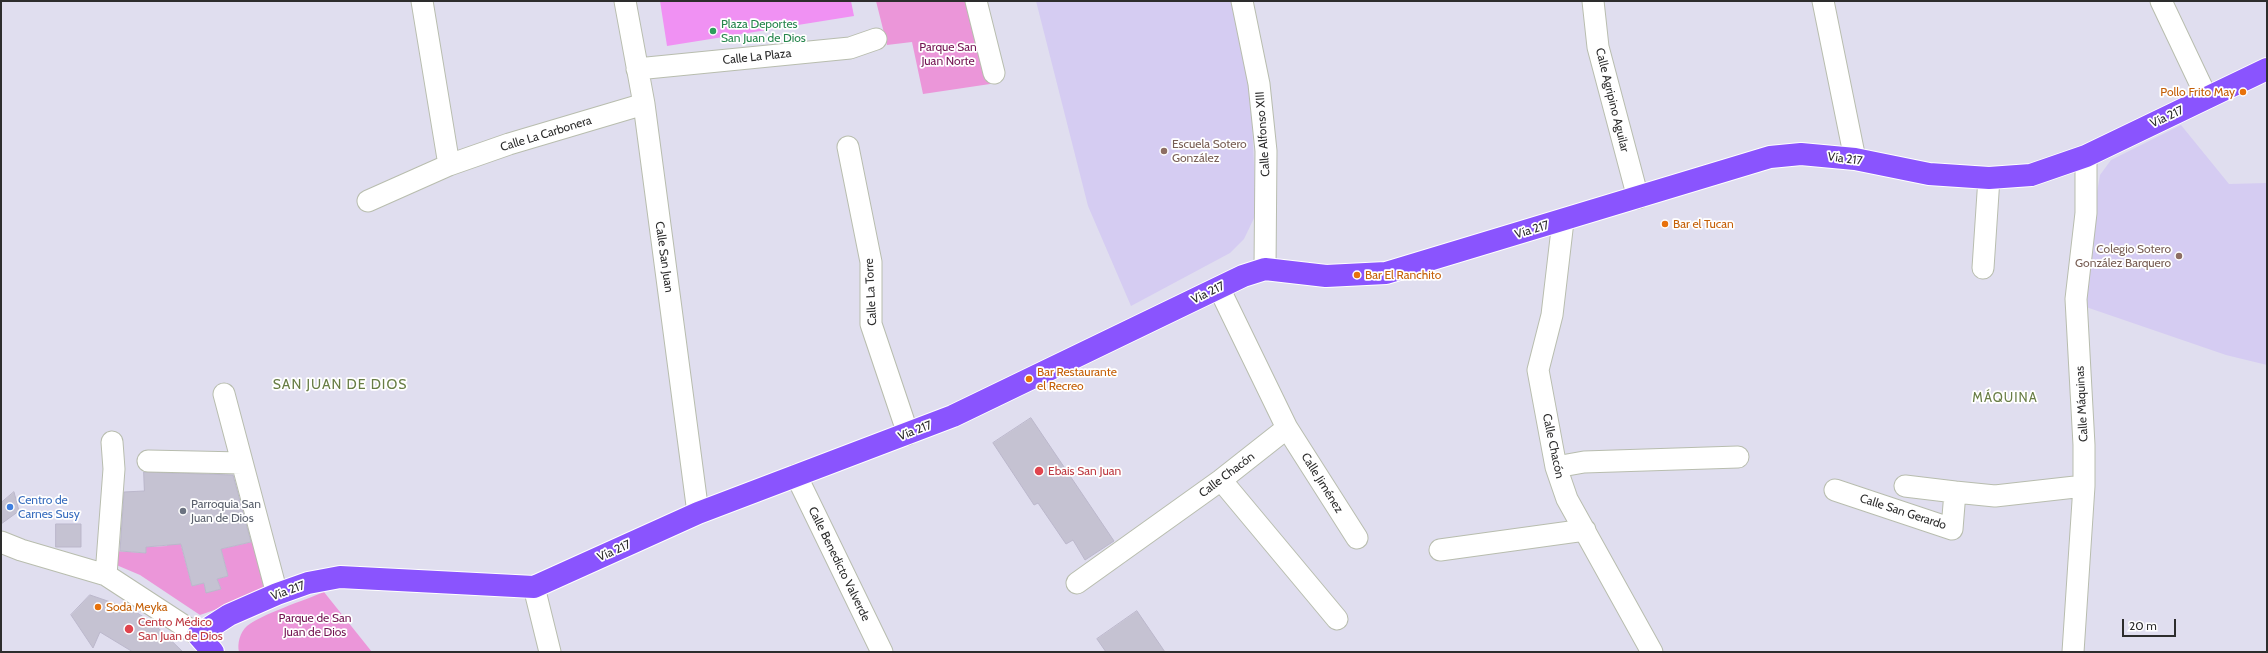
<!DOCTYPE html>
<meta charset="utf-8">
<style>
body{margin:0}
#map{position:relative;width:2268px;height:653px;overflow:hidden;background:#e0deef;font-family:Cabin,sans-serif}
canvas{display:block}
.frame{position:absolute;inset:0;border:2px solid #2d2d2d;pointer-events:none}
.scale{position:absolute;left:2122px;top:619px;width:54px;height:18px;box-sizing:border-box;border:2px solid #2d2d2d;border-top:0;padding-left:5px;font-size:12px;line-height:14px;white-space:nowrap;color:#2d2d2d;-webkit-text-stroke:3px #fff;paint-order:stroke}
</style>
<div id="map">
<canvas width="2268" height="653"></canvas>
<div class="frame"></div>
<div class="scale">20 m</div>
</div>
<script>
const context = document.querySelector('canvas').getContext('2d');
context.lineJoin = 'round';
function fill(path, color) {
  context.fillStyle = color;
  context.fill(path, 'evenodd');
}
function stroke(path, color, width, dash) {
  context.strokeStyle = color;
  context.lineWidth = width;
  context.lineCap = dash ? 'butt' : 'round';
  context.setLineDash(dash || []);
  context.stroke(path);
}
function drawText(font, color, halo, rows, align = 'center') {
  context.font = font + ' Cabin,sans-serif';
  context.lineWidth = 3.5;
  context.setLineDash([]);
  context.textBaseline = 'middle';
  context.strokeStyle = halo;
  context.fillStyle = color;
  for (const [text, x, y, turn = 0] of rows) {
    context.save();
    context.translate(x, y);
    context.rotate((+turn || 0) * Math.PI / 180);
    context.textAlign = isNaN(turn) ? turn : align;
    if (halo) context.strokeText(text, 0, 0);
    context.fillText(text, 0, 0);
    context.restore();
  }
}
const education = new Path2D(`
 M1036,1H1231L1251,96L1256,214L1244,239L1230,253L1131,306L1088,206Z
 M2181,125L2229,184L2267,183V365L2226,355L2086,307L2095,204L2100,175L2111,160Z`);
const green = new Path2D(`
 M876,1H969L990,84L923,94L912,42L887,45Z
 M177,530L192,586L204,583L206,592L221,589L217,579L228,576L221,549L256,541L269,591L200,615L140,575L114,564L116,551L145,553L146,547L167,546L165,532Z
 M324,592L372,652H239C237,644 240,632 247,626C260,615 305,600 324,592Z`);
const pitch = new Path2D(`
 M660,1H851L854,16L667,46Z`);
const building = new Path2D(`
 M1031,418L1114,541L1085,560L1073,540L1066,544L1038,503L1034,505L993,443Z
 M144,472L233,475L251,542L221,549L228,576L217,579L221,589L206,593L204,583L192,586L181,544L146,547V553L120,551L124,492L144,491Z
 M14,492L19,511L1,524V503Z
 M56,524H81V547H56Z
 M90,595L131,609L153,623L183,652H133L100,632L93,648L71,615Z
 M1137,611L1165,652H1106L1097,639Z`);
const minor = new Path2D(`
 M422,1L449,165
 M625,1L644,104L698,513
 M976,1L994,73
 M1242,1L1259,84L1266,151L1265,269
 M1593,1L1598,47L1638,198
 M1823,1L1855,159
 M2161,1L2207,98
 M637,69L850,48L876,39
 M848,147L871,262V324L908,434
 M368,201L449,165L509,144L644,104
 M1563,221L1552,315L1538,370L1556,467L1567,499L1652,652
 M1983,268L1989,178
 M224,394L277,594
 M1287,428L1357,538
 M148,461L242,463
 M1556,467L1584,462L1738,457
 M796,475L882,652
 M1221,480L1337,619
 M1905,486L1955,492
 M1835,490L1952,529L1955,492L1995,496L2084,486
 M1,542L21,550L106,575L198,635
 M1440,550L1585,530
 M106,575L114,469L112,442
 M1077,583L1221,480L1287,428L1219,288
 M534,587L550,652
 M2073,652L2084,486V445L2076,299L2086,213V156`);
const major = new Path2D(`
 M213,652L198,635L229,615L277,594L308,583L340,577L534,587L698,513L953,416L1243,276L1265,269L1326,276L1386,273L1770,157L1801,154L1855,159L1929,174L1989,178L2031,175L2086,156L2267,69`);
const markers = [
 [713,31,4,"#2e9e5b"],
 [2243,92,4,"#e8710a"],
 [1164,151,4,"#8d6e63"],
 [1665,224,4,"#e8710a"],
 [2179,256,4,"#8d6e63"],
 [1357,275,4,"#e8710a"],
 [1029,379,4,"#e8710a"],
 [1039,471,5,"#e0444e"],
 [10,507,4,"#3f7fe0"],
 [183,511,4,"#6b7280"],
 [98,607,4,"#e8710a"],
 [129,629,5,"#e0444e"]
];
const leisureNames = [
 ["Plaza Deportes",721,24],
 ["San Juan de Dios",721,38]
];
const parkNames = [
 ["Parque San",948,47],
 ["Juan Norte",948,61],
 ["Parque de San",315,618],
 ["Juan de Dios",315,632]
];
const streetNames = [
 ["Calle La Plaza",757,57,-6],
 ["Calle Agripino Aguilar",1612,100,76],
 ["Vía 217",2167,117,-25],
 ["Calle La Carbonera",546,134,-17],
 ["Calle Alfonso XIII",1263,134,-94],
 ["Vía 217",1845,159,7],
 ["Vía 217",1532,230,-17],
 ["Calle San Juan",664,257,82],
 ["Calle La Torre",871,292,-93],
 ["Vía 217",1208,293,-26],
 ["Calle Máquinas",2082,404,-93],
 ["Vía 217",915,431,-21],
 ["Calle Chacón",1553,446,78],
 ["Calle Chacón",1227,475,-37],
 ["Calle Jiménez",1322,483,58],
 ["Calle San Gerardo",1903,512,18],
 ["Vía 217",614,551,-24],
 ["Calle Benedicto Valverde",839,564,64],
 ["Vía 217",288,591,-20]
];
const foodNames = [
 ["Pollo Frito May",2235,92,"right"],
 ["Bar el Tucan",1673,224],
 ["Bar El Ranchito",1365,275],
 ["Bar Restaurante",1037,372],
 ["el Recreo",1037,386],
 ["Soda Meyka",106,607]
];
const educationNames = [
 ["Escuela Sotero",1172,144],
 ["González",1172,158],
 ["Colegio Sotero",2171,249,"right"],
 ["González Barquero",2171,263,"right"]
];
const healthNames = [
 ["Ebais San Juan",1048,471],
 ["Centro Médico",138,622],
 ["San Juan de Dios",138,636]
];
const shopNames = [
 ["Centro de",18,500],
 ["Carnes Susy",18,514]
];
const worshipNames = [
 ["Parroquia San",191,504],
 ["Juan de Dios",191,518]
];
const neighbourhoodNames = [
 ["MÁQUINA",2005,398]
];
const quarterNames = [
 ["SAN JUAN DE DIOS",340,385]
];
fill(education, '#d5ccf2');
fill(green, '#eb96d9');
fill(pitch, '#f091f3');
fill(building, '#c5c2d2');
stroke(building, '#bbb7cb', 1);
stroke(minor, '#b8bdae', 23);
stroke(major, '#fff', 24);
stroke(minor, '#fff', 21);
stroke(major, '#8a54fe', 22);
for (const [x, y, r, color] of markers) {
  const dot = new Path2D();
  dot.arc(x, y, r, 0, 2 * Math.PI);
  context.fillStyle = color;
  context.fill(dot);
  stroke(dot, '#fff', 1.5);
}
drawText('12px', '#27864d', '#fff', leisureNames, 'left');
drawText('12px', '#731452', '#fff', parkNames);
drawText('12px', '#2d2d2d', '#fff', streetNames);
drawText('12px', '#c56008', '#fff', foodNames, 'left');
drawText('12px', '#785e54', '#fff', educationNames, 'left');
drawText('12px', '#be3a42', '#fff', healthNames, 'left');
drawText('12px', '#366cbe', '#fff', shopNames, 'left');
drawText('12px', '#5b616d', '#fff', worshipNames, 'left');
context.letterSpacing = '1px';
drawText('13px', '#687d45', '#fff', neighbourhoodNames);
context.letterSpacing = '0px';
context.letterSpacing = '1px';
drawText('14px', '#687d45', '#fff', quarterNames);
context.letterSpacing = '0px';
</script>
